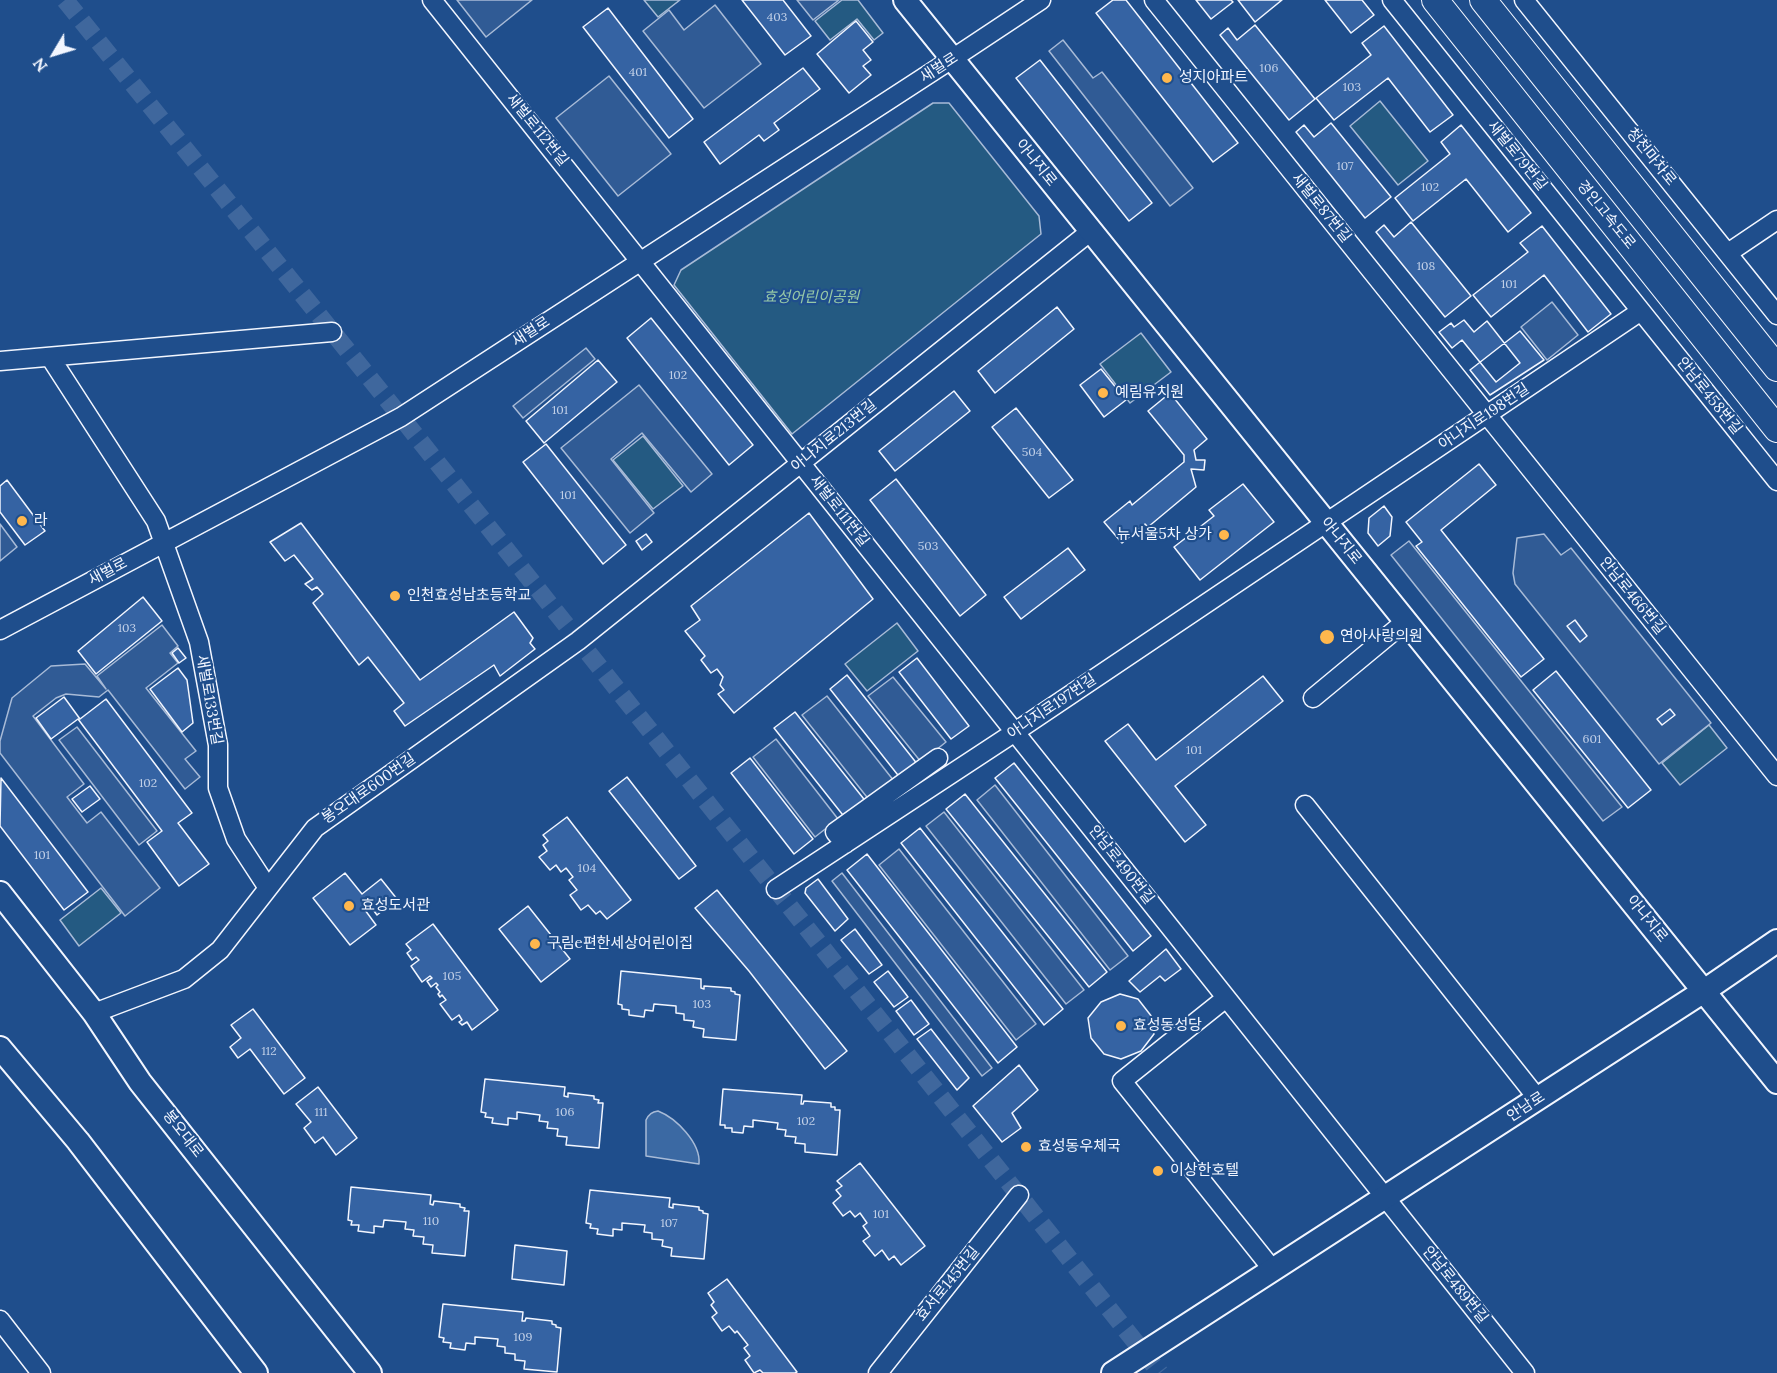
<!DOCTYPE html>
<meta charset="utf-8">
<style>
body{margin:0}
#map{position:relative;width:1777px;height:1373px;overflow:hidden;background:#1f4e8c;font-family:Lora,serif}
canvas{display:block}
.north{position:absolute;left:24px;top:24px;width:60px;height:60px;-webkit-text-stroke:4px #1f4e8c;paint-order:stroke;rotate:232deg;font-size:16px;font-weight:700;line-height:24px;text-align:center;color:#f2f6ff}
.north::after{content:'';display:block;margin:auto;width:21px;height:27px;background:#f2f6ff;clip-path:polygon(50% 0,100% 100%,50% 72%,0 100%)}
</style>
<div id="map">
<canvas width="1777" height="1373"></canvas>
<div class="north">N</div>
</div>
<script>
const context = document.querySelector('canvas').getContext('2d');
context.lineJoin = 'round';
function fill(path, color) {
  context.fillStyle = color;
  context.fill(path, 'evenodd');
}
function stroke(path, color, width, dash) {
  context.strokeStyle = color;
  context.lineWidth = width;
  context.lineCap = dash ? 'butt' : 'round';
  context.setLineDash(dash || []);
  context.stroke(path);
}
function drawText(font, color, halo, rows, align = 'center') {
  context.font = font + ' Lora,"Noto Sans KR",serif';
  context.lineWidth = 4.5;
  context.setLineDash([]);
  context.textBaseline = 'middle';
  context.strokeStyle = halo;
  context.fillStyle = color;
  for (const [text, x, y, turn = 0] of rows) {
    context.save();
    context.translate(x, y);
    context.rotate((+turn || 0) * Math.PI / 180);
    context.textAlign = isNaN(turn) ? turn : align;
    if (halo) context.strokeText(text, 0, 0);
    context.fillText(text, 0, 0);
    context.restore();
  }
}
const green = new Path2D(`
 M644,0H680L658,17Z
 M842,0H858L883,33L874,40L857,19L830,40L815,21Z
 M1380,101L1428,161L1398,185L1350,126Z
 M933,103H949L1039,216L1041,234L792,434L674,285L681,270Z
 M1141,333L1171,372L1130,403L1100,364Z
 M643,436L683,486L653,509L613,460Z
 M897,623L918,651L867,691L845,664Z
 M1709,725L1727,748L1680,785L1662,763Z
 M101,888L121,913L79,946L60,920Z`);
const parking = new Path2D(`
 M457,0H532L486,37Z
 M797,0H839L813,20Z
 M715,5L761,64L704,108L643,31L669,10L684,30Z
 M1063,40L1093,78L1102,72L1193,188L1170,206L1049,51Z
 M609,76L671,154L618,196L556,118Z
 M1552,302L1578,335L1547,360L1521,327Z
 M586,348L595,359L523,418L513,406Z
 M639,385L712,474L691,492L642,433L611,459L654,513L630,533L561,448Z
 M0,524L17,547L0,561Z
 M1544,534L1561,555L1571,548L1711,723L1659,764L1515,584L1513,573L1517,538Z
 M1409,541L1622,807L1603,821L1391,555Z
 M162,625L178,646L170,653L178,663L146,688L196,751L185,759L200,777L185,789L108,690L99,697L66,694L56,698L33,716L84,784L67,797L87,823L101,812L160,888L125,916L0,753V741L12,698L51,666L85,664L106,689L97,676Z
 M893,677L946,742L921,762L868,696Z
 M827,696L894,781L870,801L802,715Z
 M77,727L157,831L139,845L59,740Z
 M776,739L838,819L815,837L753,757Z
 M995,785L1128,956L1110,970L977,800Z
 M944,812L1084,990L1066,1004L926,826Z
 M899,849L1036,1024L1016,1040L879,865Z
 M842,873L992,1068L982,1076L832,881Z`);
const water = new Path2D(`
 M658,1111C676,1118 701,1143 699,1164L646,1156V1120C649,1114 652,1112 658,1111Z`);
const building = new Path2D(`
 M742,0H783L811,36L785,55Z
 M1113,0H1126L1238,143L1213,162L1096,13Z
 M1196,0H1231L1233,2L1211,19Z
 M1238,0H1282L1255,22Z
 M1325,0H1362L1374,15L1351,33Z
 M608,8L693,119L669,138L583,27Z
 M856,21L873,42L863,50L871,60L863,66L871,75L849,93L817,54Z
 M1255,25L1315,99L1289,120L1220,35L1228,28L1237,40Z
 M1384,26L1453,115L1430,132L1388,78L1334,120L1316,98L1371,55L1362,43Z
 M1040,60L1152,203L1129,221L1016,78Z
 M803,68L820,89L774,123L779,130L764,141L759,135L720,164L704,142Z
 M1331,123L1391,197L1365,218L1296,132L1304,125L1314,137Z
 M1461,125L1531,213L1508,232L1466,179L1413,221L1395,198L1450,154L1441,142Z
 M1411,222L1471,296L1445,317L1376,232L1384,225L1394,237Z
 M1542,226L1611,314L1588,332L1544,275L1491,317L1473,295L1528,252L1520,243Z
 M1057,307L1074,329L995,393L978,371Z
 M651,318L753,445L729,465L627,338Z
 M1464,320L1474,332L1487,321L1520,363L1496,382L1462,340L1452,348L1439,332L1451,323L1454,327Z
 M1520,331L1544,360L1490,395L1470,370Z
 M598,360L617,382L544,443L526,421Z
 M1101,369L1126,400L1104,417L1080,385Z
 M954,391L970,411L895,471L879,451Z
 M1170,393L1207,439L1194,450L1196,460H1205L1204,470L1191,469L1196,487L1148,527L1145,524L1122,543L1104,522L1130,501L1132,505L1184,462V455L1148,411Z
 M1016,408L1073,480L1049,498L992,427Z
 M546,444L626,545L603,564L523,462Z
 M1479,464L1496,485L1441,530L1544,659L1521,677L1416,546L1422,542L1406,522Z
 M896,479L986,595L960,616L870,500Z
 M7,480L45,531L25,545L0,512V486Z
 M1243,484L1274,522L1200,580L1174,547L1214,516L1209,510Z
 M1384,506L1392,517L1390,536L1378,546L1368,533L1369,518Z
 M809,513L873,599L734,713L718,694L724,690L720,685L723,677L717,669L711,673L701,660L705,656L685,631L700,620L691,606Z
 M301,523L420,680L514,612L533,638L530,643L535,649L500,676L494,665L405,726L394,711L404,703L368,657L359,665L313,603L323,594L317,587L312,590L305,584L313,579L294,555L285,561L270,542Z
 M646,534L652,542L642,550L636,541Z
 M1068,548L1085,570L1021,619L1004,597Z
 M143,597L162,621L96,674L78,651Z
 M1575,620L1587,636L1580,642L1567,626Z
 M178,648L186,658L179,663L172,653Z
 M917,658L969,726L951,739L899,672Z
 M178,668L187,680L193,723L182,732L150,689Z
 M1556,671L1651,790L1628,808L1533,690Z
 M847,675L918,765L901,779L830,689Z
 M1263,676L1283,701L1175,786L1206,825L1185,842L1105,741L1128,724L1156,760Z
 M64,697L80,719L106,699L192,813L178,823L209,864L179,886L147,842L162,831L78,719L51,739L36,718Z
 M1670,709L1675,715L1662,725L1657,719Z
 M795,712L867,803L846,819L774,728Z
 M750,758L813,839L794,854L731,773Z
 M1014,763L1151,936L1133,951L995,778Z
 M627,777L696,866L679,879L609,791Z
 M1,778L88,892L64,910L0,826Z
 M90,786L100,799L82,812L72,799Z
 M965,794L1107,972L1089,987L946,809Z
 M567,817L631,900L607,919L600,911L596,914L588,905L581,910L570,895L577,890L569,880L573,877L566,868L561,872L556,865L550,870L539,857L547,851L543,845L548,841L543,835Z
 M920,828L1063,1009L1044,1025L901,843Z
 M867,854L1017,1047L998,1063L847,870Z
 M345,873L362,894L381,879L397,899L377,915L371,907L365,910L376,925L350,945L313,898Z
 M818,879L848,919L835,931L805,893L806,888Z
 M717,890L847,1051L825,1069L749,971L695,908Z
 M528,906L570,959L541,982L499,929Z
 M433,924L498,1010L472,1030L467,1022L462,1025L459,1022L462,1020L459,1015L452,1020L440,1004L446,1000L442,995L440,997L438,994L440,992L436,987L438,985L436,983L431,987L427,981L432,978L430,976L422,982L411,966L419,960L416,957L412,960L407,953L411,950L406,944Z
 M855,929L882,965L869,974L841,940Z
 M1166,949L1181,969L1165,981L1160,976L1140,992L1129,981Z
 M621,971L701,979V988L704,989V986L731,988V991L735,992V994L740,995L736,1040L703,1037L704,1029L693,1027L694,1021L684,1020V1014L676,1013V1006L654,1004L653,1011L645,1010L644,1017L629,1015V1010L622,1009V1005L618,1004Z
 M888,971L908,997L894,1007L874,982Z
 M1120,994L1138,999L1152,1017L1154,1034L1141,1051L1121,1059L1104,1054L1091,1038L1088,1018L1101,1002Z
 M911,1000L929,1024L914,1035L896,1011Z
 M253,1009L305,1078L284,1094L250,1049L238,1058L230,1047L241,1038L231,1025Z
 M931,1029L969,1078L957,1090L917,1039Z
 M1019,1065L1038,1090L1012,1113L1021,1128L1002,1142L973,1106Z
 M485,1079L565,1087L564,1096L568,1097V1093L594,1096V1099L599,1100L598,1103H603L599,1148L566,1145L567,1137L557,1136L558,1129L547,1128L548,1122L539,1121L540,1115L517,1112V1119L508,1118V1125L492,1123L493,1118L485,1117L486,1113L481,1112Z
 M318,1087L357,1138L336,1155L323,1137L315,1143L304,1128L311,1122L296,1104Z
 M723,1089L802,1095L801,1104H803L804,1101L831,1103V1107H835V1110H840L837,1155L805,1152V1144L795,1143L796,1137L785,1136L786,1130L777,1129L778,1123L753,1120V1127L744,1126L743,1133L732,1132V1128H725V1125H720Z
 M860,1163L925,1246L901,1265L894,1256L889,1260L882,1250L875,1256L863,1241L870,1236L863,1226L867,1223L860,1213L855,1217L850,1211L843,1216L833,1203L841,1196L836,1190L842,1186L837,1181Z
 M351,1187L431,1195L430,1204L433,1205L434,1201L460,1204V1207L465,1208L464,1211H469L465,1256L432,1253L433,1245L423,1244L424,1237L413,1236L414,1230L405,1229L406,1222L384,1220L383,1227L374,1226V1233L358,1231L359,1225H351L352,1221L348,1220Z
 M590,1190L670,1198L669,1207L673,1208V1204L699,1207V1210L703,1211V1213L708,1214L704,1259L671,1256L672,1248L662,1246L663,1240L652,1239V1233L644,1232L645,1225L622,1223V1230L613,1229V1236L597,1234L598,1229L590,1228L591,1224L586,1223Z
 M515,1245L567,1251L564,1285L512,1279Z
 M727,1279L797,1372L795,1373H763L760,1370L754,1373L745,1360L750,1356L744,1348L748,1345L737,1331L735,1333L729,1326L722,1331L712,1317L717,1313L711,1305L714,1302L708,1293Z
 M443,1304L523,1312L522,1321H525L526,1318L552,1321V1324L556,1325V1327L561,1328L557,1372L524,1369L525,1361L515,1360V1354L505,1353V1347L497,1346L498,1339L475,1337V1344L466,1343L465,1350L450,1348L451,1343L443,1342L444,1338L439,1337Z`);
const minorTunnel = new Path2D(`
 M65,0L401,417L1160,1373`);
const minor = new Path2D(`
 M432,0L1525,1373
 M1154,0L1777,776
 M1392,0L1777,481
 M1524,0L1777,315
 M1728,253L1777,220
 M50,357L156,521L199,642L218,745V788L236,839L268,888
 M0,361L332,332
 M0,630L401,417L952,59L1041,0
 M1313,698L1406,621
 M1305,805L1538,1099
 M845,844L835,832L938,758
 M776,889L1015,732L1641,311
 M1226,998L1122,1081L1273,1270
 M94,1013L184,979L220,950L315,828L578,641L1091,231
 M0,1320L41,1373
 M878,1373L1019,1195`);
const major = new Path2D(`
 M905,0L1777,1082
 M0,893L94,1013L140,1082L370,1373
 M0,1048L78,1141L256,1373
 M1113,1373L1704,991L1777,941`);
const highway = new Path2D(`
 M1435,0L1777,429
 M1483,0L1777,368`);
const markers = [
 [1167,78,6,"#ffb74d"],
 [1103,393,6,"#ffb74d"],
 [22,521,6,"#ffb74d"],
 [1224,535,6,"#ffb74d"],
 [395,596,6,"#ffb74d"],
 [1327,637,8,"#ffb74d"],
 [349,906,6,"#ffb74d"],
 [535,944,6,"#ffb74d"],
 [1121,1026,6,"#ffb74d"],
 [1026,1147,6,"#ffb74d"],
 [1158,1171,6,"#ffb74d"]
];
const numberNames = [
 ["403",777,18],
 ["106",1269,69],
 ["401",638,73],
 ["103",1352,88],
 ["107",1345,167],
 ["102",1430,188],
 ["108",1426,267],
 ["101",1509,285],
 ["102",678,376],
 ["101",560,411],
 ["504",1032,453],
 ["101",568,496],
 ["503",928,547],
 ["103",127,629],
 ["601",1592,740],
 ["101",1194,751],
 ["102",148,784],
 ["101",42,856],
 ["104",587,869],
 ["105",452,977],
 ["103",702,1005],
 ["112",269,1052],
 ["111",321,1113],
 ["106",565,1113],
 ["102",806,1122],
 ["101",881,1215],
 ["110",431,1222],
 ["107",669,1224],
 ["109",523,1338]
];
const streetNames = [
 ["새벌로",939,68,-33],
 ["새벌로112번길",537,130,51],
 ["새벌로79번길",1517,156,51],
 ["청천마차로",1651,157,51],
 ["아나지로",1036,163,51],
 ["새벌로87번길",1321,208,51],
 ["경인고속도로",1606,215,51],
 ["새벌로",531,332,-33],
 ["안남로458번길",1709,396,51],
 ["아나지로198번길",1484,417,-34],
 ["아나지로213번길",834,436,-39],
 ["새벌로111번길",839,511,52],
 ["아나지로",1341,541,51],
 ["새벌로",108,572,-28],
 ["안남로466번길",1632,596,51],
 ["새벌로133번길",209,700,80],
 ["아나지로197번길",1052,707,-34],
 ["봉오대로600번길",369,789,-35],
 ["안남로490번길",1121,865,52],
 ["아나지로",1647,919,51],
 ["안남로",1526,1107,-33],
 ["봉오대로",183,1134,52],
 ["효서로145번길",948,1284,-51],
 ["안남로489번길",1455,1285,51]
];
const poiNames = [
 ["성지아파트",1179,78],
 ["예림유치원",1115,393],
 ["라",34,521],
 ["뉴서울5차 상가",1212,535,"right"],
 ["인천효성남초등학교",407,596],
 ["연아사랑의원",1340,637],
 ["효성도서관",361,906],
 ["구림e편한세상어린이집",547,944],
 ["효성동성당",1133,1026],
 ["효성동우체국",1038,1147],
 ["이상한호텔",1170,1171]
];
const parkNames = [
 ["효성어린이공원",811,298]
];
fill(green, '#245a82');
stroke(green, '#a8bbd7', 1.5);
fill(parking, '#305b95');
stroke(parking, '#a8bbd7', 1.5);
fill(water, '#3b69a3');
stroke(water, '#a8bbd7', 1.5);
fill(building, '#3563a3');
stroke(building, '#f2f6ff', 1.5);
stroke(minorTunnel, '#3f679d', 18, [18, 9]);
stroke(minor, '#f2f6ff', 21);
stroke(major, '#f2f6ff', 26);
stroke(highway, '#f2f6ff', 28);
stroke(minor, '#1f4e8c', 18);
stroke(major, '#1f4e8c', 22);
stroke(highway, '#1f4e8c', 26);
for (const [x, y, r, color] of markers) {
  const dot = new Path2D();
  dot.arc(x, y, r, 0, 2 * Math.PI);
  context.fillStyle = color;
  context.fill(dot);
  stroke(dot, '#1f4e8c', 2);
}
drawText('12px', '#c3d1e8', null, numberNames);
drawText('15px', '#f2f6ff', '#1f4e8c', streetNames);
drawText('15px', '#f2f6ff', '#1f4e8c', poiNames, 'left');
drawText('italic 15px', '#97c8a6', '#1f4e8c', parkNames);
</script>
